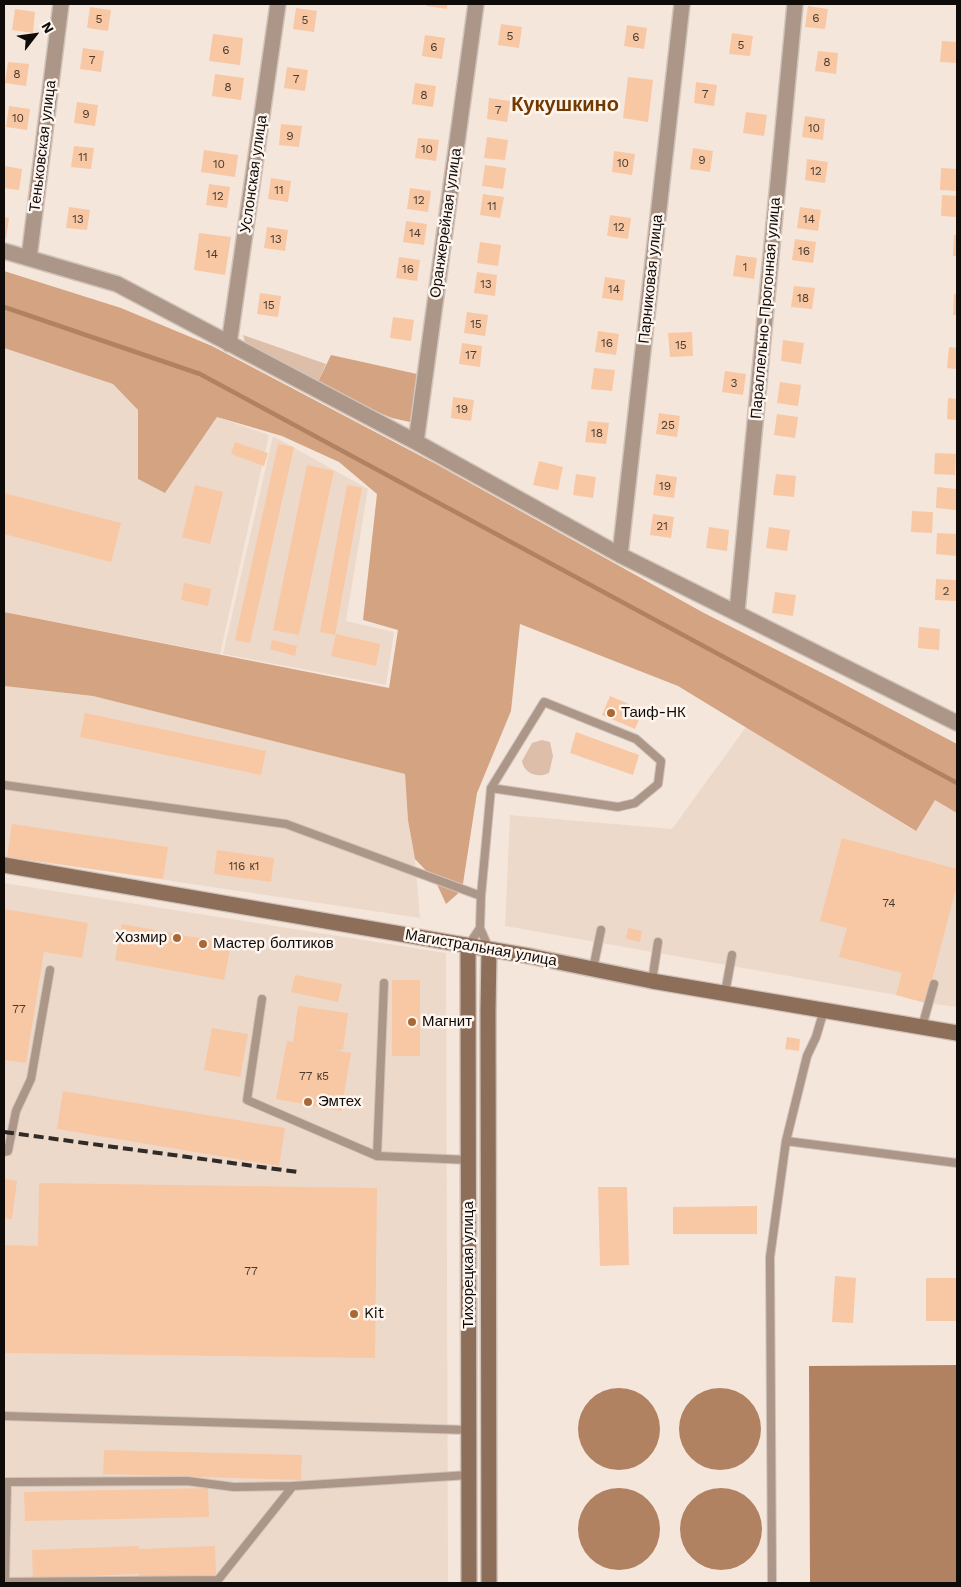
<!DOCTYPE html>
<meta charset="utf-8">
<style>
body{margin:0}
#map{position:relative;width:961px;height:1587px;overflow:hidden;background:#f5e6dc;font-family:"Work Sans",sans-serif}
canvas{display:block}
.frame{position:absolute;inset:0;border:5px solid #0f0b08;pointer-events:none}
.north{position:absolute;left:10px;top:10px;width:50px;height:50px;-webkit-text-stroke:4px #fef5ef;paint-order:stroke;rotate:60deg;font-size:14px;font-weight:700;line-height:20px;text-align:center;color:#0f0b08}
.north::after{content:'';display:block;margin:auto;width:18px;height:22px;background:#0f0b08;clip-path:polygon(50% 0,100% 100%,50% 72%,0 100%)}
</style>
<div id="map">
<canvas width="961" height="1587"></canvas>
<div class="frame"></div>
<div class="north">N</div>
</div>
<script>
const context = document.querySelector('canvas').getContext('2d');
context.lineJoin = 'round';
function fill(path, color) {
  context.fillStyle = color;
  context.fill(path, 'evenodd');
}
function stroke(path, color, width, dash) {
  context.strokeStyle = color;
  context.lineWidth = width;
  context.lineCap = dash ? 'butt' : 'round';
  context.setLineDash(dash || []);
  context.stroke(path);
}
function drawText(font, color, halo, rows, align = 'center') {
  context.font = font + ' "Work Sans",sans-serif';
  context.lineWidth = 5;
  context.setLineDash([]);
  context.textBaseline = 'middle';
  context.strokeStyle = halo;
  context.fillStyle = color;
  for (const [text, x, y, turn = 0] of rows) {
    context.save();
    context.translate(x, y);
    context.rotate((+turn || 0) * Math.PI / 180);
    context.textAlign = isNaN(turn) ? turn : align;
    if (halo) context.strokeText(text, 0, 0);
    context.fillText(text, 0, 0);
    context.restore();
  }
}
const built = new Path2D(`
 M4,348L113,384L138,410V479L165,493L217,417L269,435L220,654L4,612Z
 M273,436L368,489L346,621L394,632L386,685L223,654Z
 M4,686L93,696L405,774L408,820L415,859L420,918L4,856Z
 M746,727L915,831L935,799L957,813V1007L926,1003L896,995L505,926L510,815L672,829Z
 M4,883L446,953L448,1583H4Z`);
const green = new Path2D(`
 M243,335L326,364L316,386L254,352L245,342Z
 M542,740L550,742L553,756L549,773C537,779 524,773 522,761L532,743Z`);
const forest = new Path2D(`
 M4,271L121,308L212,346L436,464L704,613L834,679L957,744V813L935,800L916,831L678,686L520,624L511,711L477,793L462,890L446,904L435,880L415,859L408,820L405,774L93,696L4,686V612L389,688L398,630L363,620L377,494L339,462L282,436L217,417L165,493L138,479V410L113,384L4,348Z
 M331,355L417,374L410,422L392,418L316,386Z`);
const water = new Path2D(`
 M957,1365V1583H810L809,1366Z
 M578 1429a41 41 0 1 1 82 0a41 41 0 1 1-82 0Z
 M679 1429a41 41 0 1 1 82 0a41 41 0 1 1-82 0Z
 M578 1529a41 41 0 1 1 82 0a41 41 0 1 1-82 0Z
 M680 1529a41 41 0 1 1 82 0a41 41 0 1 1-82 0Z`);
const stream = new Path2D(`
 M4,307L200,374L957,783`);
const building = new Path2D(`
 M426,4H447V9L426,6Z
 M808,6L828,9L825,29L805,27Z
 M90,7L111,10L108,31L87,28Z
 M296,8L317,11L314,32L293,29Z
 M15,9L35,12L33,33L12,30Z
 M501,24L522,27L519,48L498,45Z
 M627,25L647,28L644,49L624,46Z
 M732,33L753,36L750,56L729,54Z
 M213,34L243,38L240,65L209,61Z
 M425,35L445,38L442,59L422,56Z
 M942,41L957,42V63L940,62Z
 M83,48L104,51L101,72L80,69Z
 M818,51L838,53L836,74L815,71Z
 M8,62L29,64L26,86L5,83Z
 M287,67L308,70L305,91L284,88Z
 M215,74L244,78L241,100L212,96Z
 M628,77L653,80L648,122L623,118Z
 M696,82L717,85L714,106L694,103Z
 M415,83L436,86L433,107L412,104Z
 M489,98L510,101L507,122L487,119Z
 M77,102L98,105L95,126L74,123Z
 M9,106L30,109L27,130L6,127Z
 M746,112L767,115L764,136L743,133Z
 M805,116L825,119L823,140L802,137Z
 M281,124L302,126L299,147L279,145Z
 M487,137L508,140L505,160L484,158Z
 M418,138L439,140L436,161L415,158Z
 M74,146L94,148L91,169L71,167Z
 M693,148L713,151L710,172L690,169Z
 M204,150L238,155L235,177L201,172Z
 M614,151L635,154L632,175L612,172Z
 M807,159L828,162L825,183L805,180Z
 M485,165L506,168L503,189L482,186Z
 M4,166L22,169L19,190L4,188Z
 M941,168L957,169V191L940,190Z
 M271,178L291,181L288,202L268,199Z
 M209,184L230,187L227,208L206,205Z
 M410,188L431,191L428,212L407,209Z
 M483,194L504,197L500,218L480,215Z
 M942,195L957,196V217L941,216Z
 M69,207L90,210L87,230L66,228Z
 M800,207L821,210L818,231L797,228Z
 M610,215L631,218L628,239L607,236Z
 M4,217L9,218L6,239H4Z
 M406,221L427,224L424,245L403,242Z
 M267,227L288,230L285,251L264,248Z
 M199,233L231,237L225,275L194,270Z
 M954,235H957V256H953Z
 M795,239L816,242L813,263L792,260Z
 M480,242L501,245L498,266L477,263Z
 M736,255L757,258L754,279L733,276Z
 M399,257L420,260L417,281L396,278Z
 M477,272L497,275L495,296L474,293Z
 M605,277L625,280L623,301L602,298Z
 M794,286L815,288L812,309L791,307Z
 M260,293L281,296L278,317L257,314Z
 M954,294H957V315H953Z
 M467,312L488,315L485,336L464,333Z
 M393,317L414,320L411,341L390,338Z
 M598,331L619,334L616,355L595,352Z
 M692,332L693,356L670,357L668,333Z
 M783,340L804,343L801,364L781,361Z
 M462,343L482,346L480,367L459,364Z
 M949,347L957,348V369L947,368Z
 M594,368L615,370L612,391L591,389Z
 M725,371L746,374L743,395L722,392Z
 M780,382L801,385L798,406L777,403Z
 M453,397L474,400L471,421L451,418Z
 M948,398L957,399V420L947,419Z
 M659,413L680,416L677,437L656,434Z
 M777,414L798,417L795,438L774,435Z
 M588,421L609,423L606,444L585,442Z
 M235,442L268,453L264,466L231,454Z
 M278,444L294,447L250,643L235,640Z
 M935,453L956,454L955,475L934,474Z
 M539,461L563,467L558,490L533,485Z
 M307,465L334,471L299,635L273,630Z
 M576,474L596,477L593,498L573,495Z
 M656,474L677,477L674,498L653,495Z
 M776,474L796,476L794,497L773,495Z
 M195,485L223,492L210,544L182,537Z
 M347,485L362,488L335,635L320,632Z
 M937,487L957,489L956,510L936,508Z
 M4,493L121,523L111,562L4,534Z
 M912,511L933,512L932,533L911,532Z
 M653,514L674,517L671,538L650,535Z
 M709,527L729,530L727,551L706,548Z
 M769,527L790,530L787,551L766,548Z
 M937,533L957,534V556L936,554Z
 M936,579L957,580L956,601L935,600Z
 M184,583L211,589L208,606L181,600Z
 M775,592L796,595L793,616L772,613Z
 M919,627L940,629L939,650L918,648Z
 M336,634L380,644L376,666L331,656Z
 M272,640L297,646L295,656L270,649Z
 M610,696L643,710L635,729L602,715Z
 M85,713L266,751L261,775L80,737Z
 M576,732L639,755L633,775L570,753Z
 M12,824L168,847L163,879L7,857Z
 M842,838L957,869V885L926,1003L896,995L902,973L839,957L847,928L820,921Z
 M217,850L274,858L271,882L214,874Z
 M4,909L88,923L82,958L44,952L26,1063L4,1060Z
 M122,924L231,944L224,980L115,960Z
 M628,928L642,931L640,942L626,939Z
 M295,975L342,984L338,1002L291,992Z
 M392,980H420V1056H392Z
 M298,1006L348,1013L343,1050H335L351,1053L341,1111L276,1099L287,1041L293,1042Z
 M212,1028L248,1034L240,1077L204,1070Z
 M787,1037L800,1039L799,1051L785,1049Z
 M63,1091L285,1128L279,1166L57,1129Z
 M4,1179L17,1181L12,1219L4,1218Z
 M39,1183L377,1188L375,1358L4,1353V1245L38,1246Z
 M598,1187H627L629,1265L600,1266Z
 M757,1206V1234H673V1207Z
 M835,1276L856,1278L853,1323L832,1322Z
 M926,1278H957V1321H926Z
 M104,1450L302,1455L301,1480L103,1474Z
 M208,1488L209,1517L25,1521L24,1492Z
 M138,1546L139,1549L215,1546L216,1575L140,1578L139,1574L33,1578L32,1550Z`);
const lane = new Path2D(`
 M4,785L286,824L481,896
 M468,946L480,928
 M489,949L480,928L481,896L491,788L618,807L635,803L658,784L661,761L636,739L544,702L491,788
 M593,969L601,930
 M652,981L658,942
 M384,983L377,1156L469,1160
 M725,993L732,955
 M262,999L247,1100L377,1156
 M922,1027L934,984
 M786,1141L957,1163
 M4,1152L8,1151L16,1111L31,1079L50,970
 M4,1416L468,1430
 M293,1486L218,1580L5,1582L7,1482L187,1481L234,1487L293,1486L469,1475
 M772,1583L770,1257L786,1141L807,1056L816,1037L824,1010`);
const street = new Path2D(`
 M4,251L117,284L416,442L620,555L957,723
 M29,258L61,4
 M229,344L278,4
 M416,442L476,4
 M620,555L682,4
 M737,612L795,4`);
const secondary = new Path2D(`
 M4,865L418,937L529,956L652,981L957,1033
 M468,946L469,1583
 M489,1583L488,1011L489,950`);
const rail = new Path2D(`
 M4,1132L298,1172`);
const markers = [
 [611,713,5,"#ab6835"],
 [177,938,5,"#ab6835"],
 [203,944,5,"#ab6835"],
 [412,1022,5,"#ab6835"],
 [308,1102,5,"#ab6835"],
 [354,1314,5,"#ab6835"]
];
const numberNames = [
 ["6",816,18],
 ["5",99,19],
 ["5",305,20],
 ["5",510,36],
 ["6",636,37],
 ["5",741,45],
 ["6",434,47],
 ["6",226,50],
 ["7",92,60],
 ["8",827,62],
 ["8",17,74],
 ["7",296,79],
 ["8",228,87],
 ["7",705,94],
 ["8",424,95],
 ["7",498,110],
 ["9",86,114],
 ["10",18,118],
 ["10",814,128],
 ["9",290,136],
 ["10",427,149],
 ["11",83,157],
 ["9",702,160],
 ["10",623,163],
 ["10",219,164],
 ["12",816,171],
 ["11",279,190],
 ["12",218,196],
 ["12",419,200],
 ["11",492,206],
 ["13",78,219],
 ["14",809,219],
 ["12",619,227],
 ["14",415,233],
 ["13",276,239],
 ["16",804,251],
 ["14",212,254],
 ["1",745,267],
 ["16",408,269],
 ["13",486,284],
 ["14",614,289],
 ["18",803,298],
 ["15",269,305],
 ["15",476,324],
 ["16",607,343],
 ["15",681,345],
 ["17",471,355],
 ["3",734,383],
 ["19",462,409],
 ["25",668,425],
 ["18",597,433],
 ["19",665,486],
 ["21",662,526],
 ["2",946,591],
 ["116 к1",244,866],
 ["74",889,903],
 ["77",19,1009],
 ["77 к5",314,1076],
 ["77",251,1271]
];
const streetNames = [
 ["Теньковская улица",43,146,-83],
 ["Услонская улица",254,174,-82],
 ["Оранжерейная улица",446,223,-82],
 ["Парниковая улица",651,279,-84],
 ["Параллельно-Прогонная улица",766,308,-85],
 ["Магистральная улица",481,948,10],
 ["Тихорецкая улица",469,1265,-90]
];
const poiNames = [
 ["Таиф-НК",621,713],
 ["Хозмир",167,938,"right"],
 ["Мастер болтиков",213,944],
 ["Магнит",422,1022],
 ["Эмтех",318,1102],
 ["Kit",364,1314]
];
const districtNames = [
 ["Кукушкино",565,105]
];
fill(built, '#edd9ca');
fill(green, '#dcbea9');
fill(forest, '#d3a382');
fill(water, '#b08261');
stroke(stream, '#b08261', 4.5);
fill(building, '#f8c7a4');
stroke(lane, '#d0c3ba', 10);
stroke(street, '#d0c3ba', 18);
stroke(secondary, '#d0c3ba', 18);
stroke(lane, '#ac9688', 8);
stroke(street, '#ac9688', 15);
stroke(secondary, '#8d6e59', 15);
stroke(rail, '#302b27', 4, [10, 5]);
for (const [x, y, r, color] of markers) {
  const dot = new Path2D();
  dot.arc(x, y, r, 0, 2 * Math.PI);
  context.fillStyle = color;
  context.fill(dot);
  stroke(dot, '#fef5ef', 2);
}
drawText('12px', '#493a2f', null, numberNames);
drawText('15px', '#0f0b08', '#fef5ef', streetNames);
drawText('15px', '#0f0b08', '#fef5ef', poiNames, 'left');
drawText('bold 20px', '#723901', '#fef5ef', districtNames);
</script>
